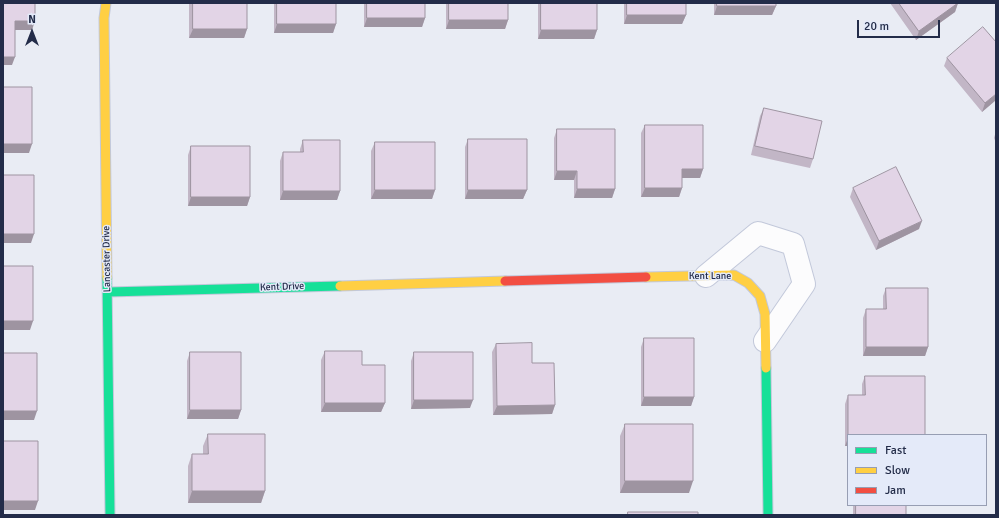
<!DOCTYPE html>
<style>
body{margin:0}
#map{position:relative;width:999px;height:518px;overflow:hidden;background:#e9ecf4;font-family:Signika,sans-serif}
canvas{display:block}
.frame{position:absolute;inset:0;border:4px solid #232c49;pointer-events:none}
.legend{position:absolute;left:847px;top:434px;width:140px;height:72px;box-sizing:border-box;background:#e4eaf9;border:1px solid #979eb3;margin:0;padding:5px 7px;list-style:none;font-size:12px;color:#232c49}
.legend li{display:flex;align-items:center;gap:8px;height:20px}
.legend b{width:20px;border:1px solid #979eb3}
.north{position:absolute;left:12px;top:12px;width:40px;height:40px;-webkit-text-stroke:3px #e4eaf9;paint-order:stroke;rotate:0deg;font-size:11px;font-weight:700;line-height:16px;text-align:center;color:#232c49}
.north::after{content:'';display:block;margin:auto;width:14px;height:18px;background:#232c49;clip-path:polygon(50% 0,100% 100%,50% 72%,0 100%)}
.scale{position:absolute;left:857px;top:20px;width:83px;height:18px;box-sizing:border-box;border:2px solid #232c49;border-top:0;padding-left:5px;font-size:12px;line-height:14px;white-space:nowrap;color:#232c49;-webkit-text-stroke:3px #e4eaf9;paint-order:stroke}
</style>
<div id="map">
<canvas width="999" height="518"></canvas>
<div class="frame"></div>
<ul class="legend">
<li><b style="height:5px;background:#16e098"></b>Fast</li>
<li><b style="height:5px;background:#ffcf43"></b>Slow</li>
<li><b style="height:5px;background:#f24e42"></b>Jam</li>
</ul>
<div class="north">N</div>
<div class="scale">20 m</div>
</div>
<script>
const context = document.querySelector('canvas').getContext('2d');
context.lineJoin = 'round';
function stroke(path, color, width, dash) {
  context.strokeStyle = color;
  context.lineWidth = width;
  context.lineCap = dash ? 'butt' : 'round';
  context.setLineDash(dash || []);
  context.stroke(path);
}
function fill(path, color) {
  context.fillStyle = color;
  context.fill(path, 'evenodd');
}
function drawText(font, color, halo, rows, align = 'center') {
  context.font = font + ' Signika,sans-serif';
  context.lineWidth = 3;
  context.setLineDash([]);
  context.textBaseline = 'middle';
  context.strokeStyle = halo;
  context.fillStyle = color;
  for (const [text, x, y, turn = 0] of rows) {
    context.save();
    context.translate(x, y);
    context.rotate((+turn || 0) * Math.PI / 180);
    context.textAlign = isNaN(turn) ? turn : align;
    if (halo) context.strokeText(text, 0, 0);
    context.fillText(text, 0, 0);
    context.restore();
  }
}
const street = new Path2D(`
 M706,276L758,233L793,244L804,284L765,341`);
const fast = new Path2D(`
 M107,278L110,515
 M108,292L340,286
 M766,368L768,515`);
const slow = new Path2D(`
 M106,3L104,18L107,278
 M646,277L734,275L748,283L760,296L765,314L766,368
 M340,286L505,281`);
const jam = new Path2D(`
 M505,281L646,277`);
const wall = new Path2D(`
 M189,3H247V29L244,38H189Z
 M274,3H336V24L333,33H274Z
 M364,3H425V18L422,27H364Z
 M446,3H508V20L505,29H446Z
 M538,3H597V30L594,39H538Z
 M624,3H686V15L682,24H624Z
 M714,3H776V6L772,15H714Z
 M890,3H958L955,12L916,40Z
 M947,58L996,100L982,112L944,66Z
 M764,108L813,159L810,168L751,155L760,116Z
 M645,125L703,169L700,178H682V188L679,197H641V133Z
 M557,129L615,189L612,198H574V180H554V138Z
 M996,131V143L994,138Z
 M468,139L527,190L523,199H465V147Z
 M303,140L340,191L337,200H280V161L283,152H300V149Z
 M375,142L435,190L432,199H371V151Z
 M191,146L250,197L247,206H188V155Z
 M853,188L919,229L876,250L850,197Z
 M886,288L928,347L925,356H863V318L866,309H883V296Z
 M644,338L694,397L691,406H641V347Z
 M496,344L532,363L555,405L552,414L493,415L492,352Z
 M325,351L362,365L385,403L381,412H321V360Z
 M190,352L241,410L238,419H187V361Z
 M414,352L470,408L411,409V361Z
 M865,376H925L848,446H845V404L848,395H862V384Z
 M625,424L689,493H620V436Z
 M208,434L265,491L261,503H188V466L192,454H203V446Z
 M853,505H906V515H853Z`);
const shadedWall = new Path2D(`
 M958,3L955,12L916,40L919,31Z
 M717,6H776L772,15H714Z
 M627,15H686L682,24H624Z
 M367,18H425L422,27H364Z
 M449,20H508L505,29H446Z
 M15,21H35L32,30H12Z
 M277,24H336L333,33H274Z
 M193,29H247L244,38H189Z
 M541,30H597L594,39H538Z
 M3,57H15L12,65H3Z
 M996,94V100L982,112L985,103Z
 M3,144H32L29,153H3Z
 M682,169H703L700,178H679Z
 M557,171H577L574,180H554Z
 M645,188H682L679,197H641Z
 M577,189H615L612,198H574Z
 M375,190H435L432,199H371Z
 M468,190H527L523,199H465Z
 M283,191H340L337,200H280Z
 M191,197H250L247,206H188Z
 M922,221L919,229L876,250L879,241Z
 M3,234H34L31,243H3Z
 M3,321H33L30,330H3Z
 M866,347H928L925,356H863Z
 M644,397H694L691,406H641Z
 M414,400H473L470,408L411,409Z
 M325,403H385L381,412H321Z
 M555,405L552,414L493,415L497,406Z
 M190,410H241L238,419H187Z
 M3,411H37L34,420H3Z
 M848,438V446H845Z
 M625,481H693L689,493H620Z
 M192,491H265L261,503H188Z
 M3,501H38L35,510H3Z`);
const building = new Path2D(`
 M3,3H35V21H15V57H3Z
 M193,3H247V29H193Z
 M277,3H336V24H277Z
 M367,3H425V18H367Z
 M449,3H508V20H449Z
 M541,3H597V30H541Z
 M627,3H686V15H627Z
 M717,3H776V6H717Z
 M899,3H958L919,31Z
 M983,27L996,42V94L985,103L947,58Z
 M3,87H32V144H3Z
 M764,108L822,121L813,159L755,146Z
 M645,125H703V169H682V188H645Z
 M557,129H615V189H577V171H557Z
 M468,139H527V190H468Z
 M303,140H340V191H283V152H303Z
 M375,142H435V190H375Z
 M191,146H250V197H191Z
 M896,167L922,221L879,241L853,188Z
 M3,175H34V234H3Z
 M3,266H33V321H3Z
 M886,288H928V347H866V309H886Z
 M644,338H694V397H644Z
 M532,343V363H554L555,405L497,406L496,344Z
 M325,351H362V365H385V403H325Z
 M190,352H241V410H190Z
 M414,352H473V400H414Z
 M3,353H37V411H3Z
 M865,376H925V435H848V438V395H865Z
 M625,424H693V481H625Z
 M208,434H265V491H192V454H208Z
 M3,441H38V501H3Z
 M856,505H906V515H856Z
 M628,512H698V515H628Z`);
const streetNames = [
 ["Lancaster Drive",107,259,-91],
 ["Kent Lane",710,276],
 ["Kent Drive",282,287,-2]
];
stroke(street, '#c2c8da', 24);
stroke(fast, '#c2c8da', 11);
stroke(slow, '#c2c8da', 11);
stroke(jam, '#c2c8da', 11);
stroke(street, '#fcfcfd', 22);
stroke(fast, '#16e098', 9);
stroke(slow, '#ffcf43', 9);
stroke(jam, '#f24e42', 9);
fill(wall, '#c2b6c6');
fill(shadedWall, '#9e94a1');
fill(building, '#e2d4e6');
stroke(building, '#9e94a1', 1);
drawText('10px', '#232c49', '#e4eaf9', streetNames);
</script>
